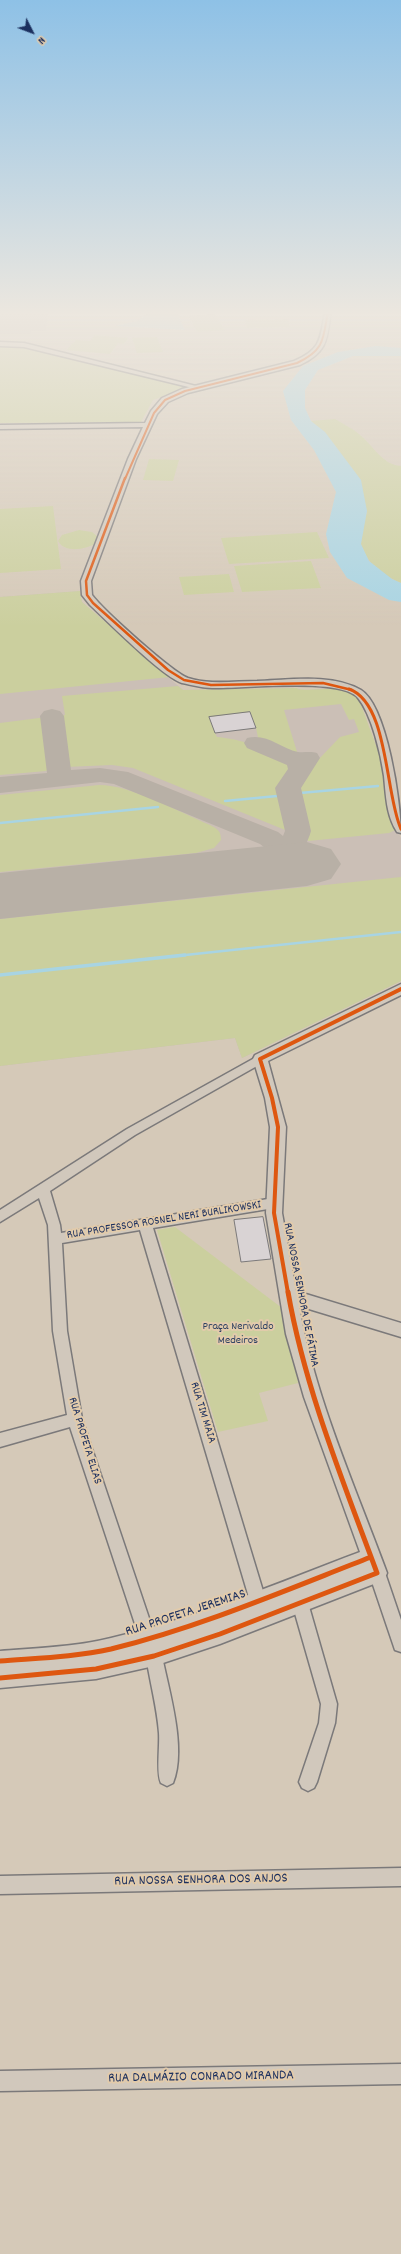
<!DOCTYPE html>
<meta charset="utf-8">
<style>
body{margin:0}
#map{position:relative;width:401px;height:2254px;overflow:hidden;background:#d5c9b8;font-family:Dekko,sans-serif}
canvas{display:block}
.north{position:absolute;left:12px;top:12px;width:40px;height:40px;-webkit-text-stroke:3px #e2cbab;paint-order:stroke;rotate:132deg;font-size:11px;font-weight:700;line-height:16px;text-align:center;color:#1b2f5e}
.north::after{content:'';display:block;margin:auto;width:14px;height:18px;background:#1b2f5e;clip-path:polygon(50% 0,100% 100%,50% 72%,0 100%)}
</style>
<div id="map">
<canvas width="401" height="2254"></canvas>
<div class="north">N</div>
</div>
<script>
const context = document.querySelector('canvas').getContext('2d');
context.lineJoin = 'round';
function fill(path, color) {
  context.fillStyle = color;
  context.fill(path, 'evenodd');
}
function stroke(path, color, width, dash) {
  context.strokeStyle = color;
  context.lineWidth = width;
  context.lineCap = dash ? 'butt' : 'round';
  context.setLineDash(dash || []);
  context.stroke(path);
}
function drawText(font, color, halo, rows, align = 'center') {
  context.font = font + ' Dekko,sans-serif';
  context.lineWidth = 4;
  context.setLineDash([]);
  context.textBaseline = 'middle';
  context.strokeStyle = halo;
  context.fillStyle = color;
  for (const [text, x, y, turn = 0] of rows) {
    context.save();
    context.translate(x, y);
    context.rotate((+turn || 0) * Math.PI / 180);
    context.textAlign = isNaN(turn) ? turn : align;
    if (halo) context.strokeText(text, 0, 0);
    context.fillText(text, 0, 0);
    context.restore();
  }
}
const built = new Path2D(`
 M0,311H48L46,331H31V334H0Z
 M80,591L82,602L183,690L296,688L303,691L323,688L345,691L357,698L381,759L389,816L401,838V981L242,1058L235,1038L0,1066V597Z`);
const green = new Path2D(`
 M215,314L225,330L197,332L188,316Z
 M288,319L290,327L247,328L245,320Z
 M95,335L128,338L124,344L118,343L110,354L66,350L76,340L90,341Z
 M157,337L163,352L137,353L132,338Z
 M0,345L19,346L189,387L153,400L141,422L0,423Z
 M335,419C343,424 352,428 359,434C373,445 382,465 401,466V583C386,577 365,562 361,545C359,536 365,520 367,511L311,421Z
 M149,459L179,460L173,481L143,480Z
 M53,506L61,569L0,573V509Z
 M79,530L92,532L98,537L97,543C87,549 65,554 58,541L62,535Z
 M317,532L329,558L229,564L221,538Z
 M311,561L321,588L242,592L234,566Z
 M229,574L234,592L184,595L179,577Z
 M80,591L82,602L170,677L0,694V597Z
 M178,686L183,690L296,688C313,695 345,678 360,702L381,759L389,816L395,830L389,833L308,841L296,793V783L340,737L359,732L354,719L349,720L341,704L284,710L298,755L259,742L256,728L215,733L217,737C234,738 288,751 294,766C291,776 281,780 282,792C282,802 293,824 290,832L133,768L112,765L65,767L57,716L65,715L62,696Z
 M47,717L52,768L46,771L0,775V723Z
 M99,785C132,785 179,812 210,825C218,829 221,831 221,840L214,848L196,853L0,872V795Z
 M401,877V981L242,1058L235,1038L0,1066V919Z
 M175,1227L282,1308L298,1383L259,1393L268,1421L218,1432L157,1230Z`);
const water = new Path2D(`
 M147,311H176L185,330L115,326L137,321L147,314Z
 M376,346L401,348V356H353L318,370L305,390V408L311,421L325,432L361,480L367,511L361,544L369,561L392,579L401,583V602L389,600L347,578L330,552L326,534L336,492L314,450L291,420L283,391L303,366L338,352Z`);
const streamFar1 = new Path2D(`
 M300,793L378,786
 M225,801L277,796
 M0,823L158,807
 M176,956L401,932`);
const stream = new Path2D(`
 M0,975L185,955`);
const taxiway = new Path2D(`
 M52,709L60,711L64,716L71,770L100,768L128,772L278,832L283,836L285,831L275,788L288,769L287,765L247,748L244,743L247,738C267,733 280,748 298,752C304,753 310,751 317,753L320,758L301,788L311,831C304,857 278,882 250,875L246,869L250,863L268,856L269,851L260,844L114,784L100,782L0,793V777L47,773L40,716L44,711Z`);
const runway = new Path2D(`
 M307,842L331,849L341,864L331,879L307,886L0,919V873Z`);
const building = new Path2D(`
 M250,712L256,728L215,733L209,717Z
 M263,1217L271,1259L241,1262L234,1220Z`);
const minor = new Path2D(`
 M0,342L24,343L200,387L197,389L24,347L0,346Z
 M260,1055L266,1059L264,1062L135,1135L50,1191L60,1225L61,1233L274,1198L278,1199L280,1203L278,1207L274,1208L153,1228L266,1601L264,1607L258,1609L252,1607L250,1601L140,1230L62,1243L67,1331L82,1419L156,1639L154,1645L148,1647L142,1645L140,1639L70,1427L0,1447V1433L67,1415L53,1331L48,1225L39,1198L0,1222V1210L127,1129Z
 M377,1565L383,1567L401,1620V1652L395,1650L393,1644L369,1573L371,1567Z
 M300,1595L306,1597L308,1603L337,1704L335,1723L317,1782L314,1788L308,1791L302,1788L299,1782L319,1723L321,1704L292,1603L294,1597Z
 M154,1648L160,1650L162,1656C169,1692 187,1749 173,1783L167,1786L161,1783C156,1773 160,1747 159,1733C157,1707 150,1682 146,1656L148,1650Z
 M401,1868V1886L0,1894V1876Z
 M401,2064V2084L0,2091V2071Z`);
const tertiary = new Path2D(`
 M325,311H331C327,339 328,352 300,365L188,393L168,402L157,414L136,459L91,581L92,595C103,610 172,672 188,678C209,685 235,681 257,681C289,680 332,673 361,690C387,706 401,803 401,833L397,832C386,815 386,795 384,776C381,755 372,715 358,698C341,677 242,689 212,688C203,688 192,685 182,683C163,677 108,622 90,605L82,595L81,581L128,459L143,427L0,429V425L145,423L151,411L162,398L182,389L294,361C322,349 320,338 325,311Z
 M401,984V995L268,1061L286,1127L282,1213L296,1291L401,1323V1337L299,1306C315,1398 355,1486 387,1573L384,1580L220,1644L154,1666L96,1679L0,1688V1651C37,1648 75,1647 111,1638C196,1618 278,1583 360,1552L304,1397L286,1334L266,1213L270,1127L265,1098L253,1059L255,1055Z`);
const cyclewayFar4 = new Path2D(`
 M125,479L154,413L165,400L185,391L297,363C325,350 323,339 328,311`);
const cyclewayFar3 = new Path2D(`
 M125,478L86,581L87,595L93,603L168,670L184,680L211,685L323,683L352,690`);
const cyclewayFar2 = new Path2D(`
 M349,689C389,703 385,795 401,829`);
const cyclewayFar1 = new Path2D(`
 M288,1293L274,1213L278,1127L272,1098L260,1059L401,989`);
const cycleway = new Path2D(`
 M0,1661C37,1658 75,1657 111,1649C200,1627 286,1590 371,1557
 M0,1678L96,1669L154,1656L220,1634L377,1573C343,1481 305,1389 288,1292`);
const streetNames = [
 ["RUA PROFESSOR ROSNEL NERI BURLIKOWSKI",164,1221,-9],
 ["RUA NOSSA SENHORA DE FÁTIMA",300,1295,79],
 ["RUA TIM MAIA",202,1413,73],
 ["RUA PROFETA ELIAS",84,1441,73]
];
const parkNames = [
 ["Praça Nerivaldo",238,1327],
 ["Medeiros",238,1341]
];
const nearStreetnames = [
 ["RUA PROFETA JEREMIAS",186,1614,-18],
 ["RUA NOSSA SENHORA DOS ANJOS",201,1881,-1],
 ["RUA DALMÁZIO CONRADO MIRANDA",201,2078,-1]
];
fill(built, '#cbbfb6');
fill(green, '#cbcf9e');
fill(water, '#a8d4e3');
stroke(streamFar1, '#a8d4e3', 2.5);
stroke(stream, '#a8d4e3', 3.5);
fill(taxiway, '#b8b0a6');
fill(runway, '#b8b0a6');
fill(building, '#d9d3d4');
stroke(building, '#7b797a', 1);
stroke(minor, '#7b797a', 3);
stroke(tertiary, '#7b797a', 3);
fill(minor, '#d1c8bc');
fill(tertiary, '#d1c8bc');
stroke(cyclewayFar4, '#de5710', 2);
stroke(cyclewayFar3, '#de5710', 2.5);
stroke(cyclewayFar2, '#de5710', 3);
stroke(cyclewayFar1, '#de5710', 4);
stroke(cycleway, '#de5710', 5);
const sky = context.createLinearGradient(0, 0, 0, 627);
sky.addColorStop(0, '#8ec1e6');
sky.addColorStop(0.5, '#ece7df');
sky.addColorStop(1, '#ece7df00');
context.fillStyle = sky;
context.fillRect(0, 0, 401, 627);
drawText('12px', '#1b2f5e', '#e2cbab', streetNames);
drawText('12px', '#2c4062', '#e2cbab', parkNames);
drawText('14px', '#1b2f5e', '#e2cbab', nearStreetnames);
</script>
